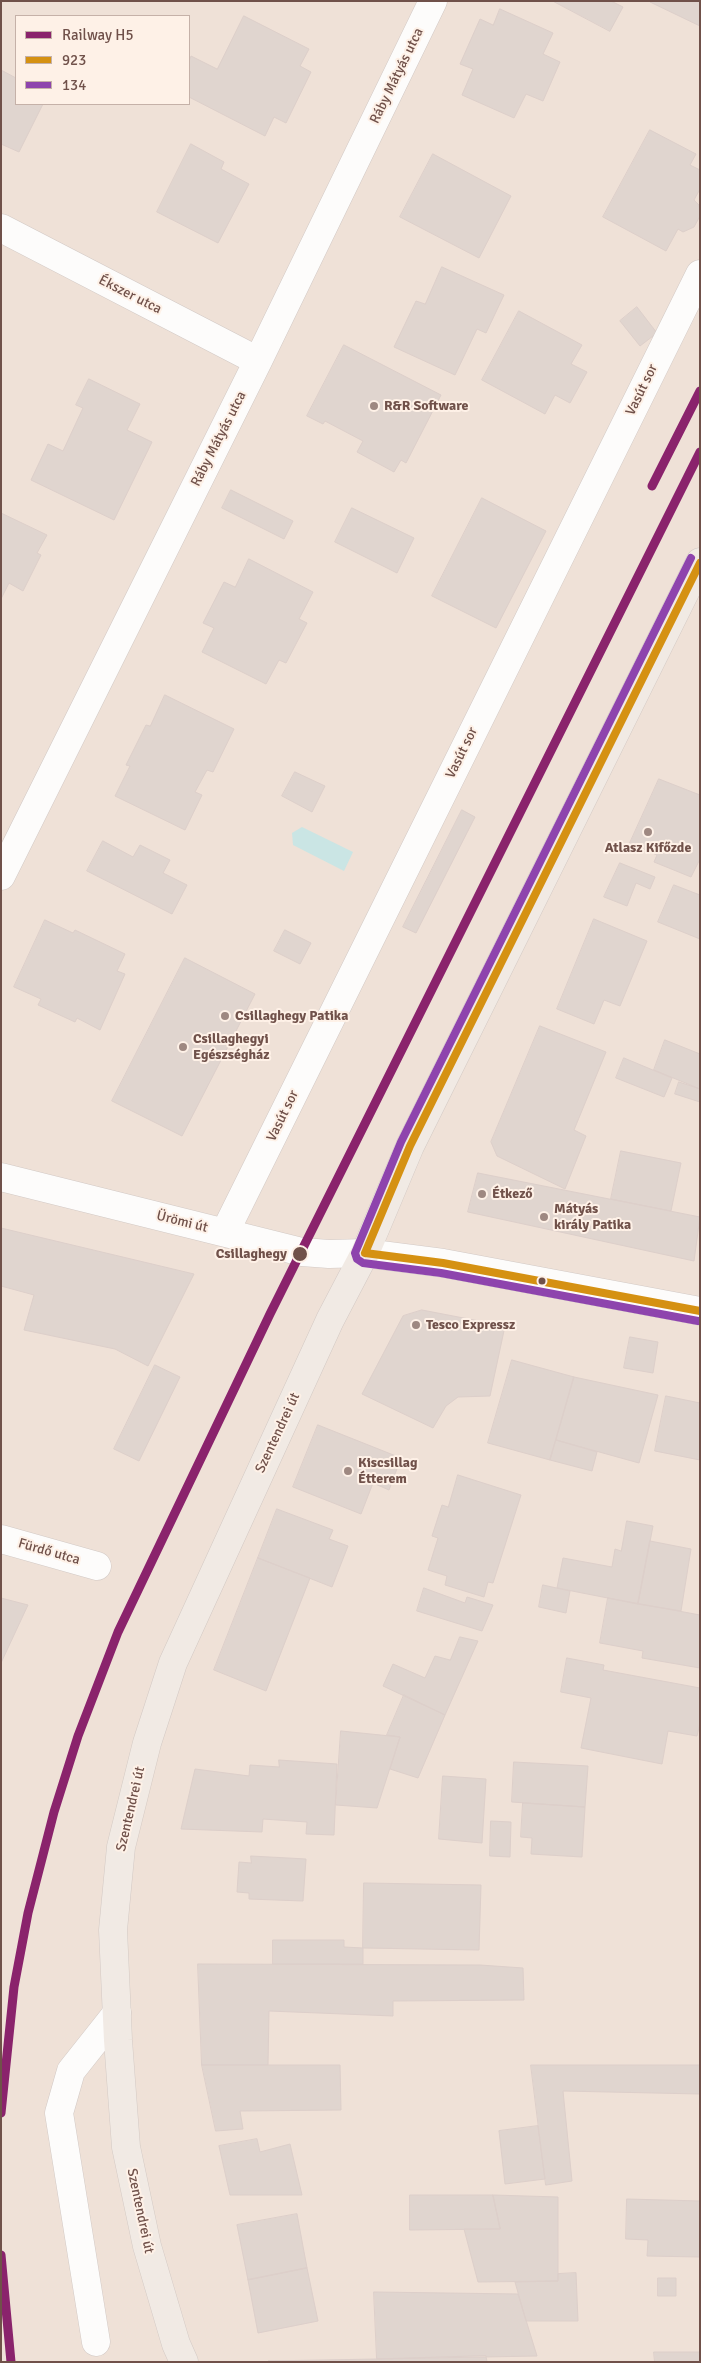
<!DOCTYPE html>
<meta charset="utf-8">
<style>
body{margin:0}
#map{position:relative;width:701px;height:2363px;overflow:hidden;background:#f4ede7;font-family:Signika,sans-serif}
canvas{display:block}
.frame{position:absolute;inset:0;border:2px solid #70514a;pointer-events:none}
.legend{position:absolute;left:15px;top:15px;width:175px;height:90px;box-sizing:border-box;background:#fef1e7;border:1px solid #c5b1a8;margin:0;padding:6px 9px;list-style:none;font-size:15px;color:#70514a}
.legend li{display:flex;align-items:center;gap:10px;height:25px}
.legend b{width:25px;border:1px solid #c5b1a8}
</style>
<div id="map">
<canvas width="701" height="2363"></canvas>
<div class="frame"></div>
<ul class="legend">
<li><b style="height:6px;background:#8a236c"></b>Railway H5</li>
<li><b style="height:6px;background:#d59112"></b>923</li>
<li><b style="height:6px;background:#8e44ad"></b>134</li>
</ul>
</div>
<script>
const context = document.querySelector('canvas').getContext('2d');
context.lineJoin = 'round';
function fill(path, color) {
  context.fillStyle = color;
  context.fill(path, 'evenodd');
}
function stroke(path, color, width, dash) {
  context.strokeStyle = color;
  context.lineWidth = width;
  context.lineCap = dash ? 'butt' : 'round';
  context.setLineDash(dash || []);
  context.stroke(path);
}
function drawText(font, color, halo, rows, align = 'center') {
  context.font = font + ' Signika,sans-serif';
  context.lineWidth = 4;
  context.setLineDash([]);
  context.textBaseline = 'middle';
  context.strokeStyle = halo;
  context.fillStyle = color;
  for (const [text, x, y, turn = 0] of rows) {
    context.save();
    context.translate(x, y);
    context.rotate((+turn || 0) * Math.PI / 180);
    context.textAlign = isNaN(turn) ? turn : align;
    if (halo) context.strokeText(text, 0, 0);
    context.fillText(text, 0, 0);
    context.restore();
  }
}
const residential = new Path2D(`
 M1,1H700V2362H1ZM16,16H189V104H16Z`);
const water = new Path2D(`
 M302,827L353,852L344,871L293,845L292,833Z`);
const building = new Path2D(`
 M553,1H611L623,7L610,31Z
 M700,1V26L650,2L651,1Z
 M500,9L553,33L543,54L560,62L543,101L526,94L514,118L462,95L473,69L460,64L480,19L493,25Z
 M244,16L309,49L300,66L311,72L286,123L274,117L265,136L189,97V61L191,56L217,69Z
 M1,70L16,78V104H43L19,152L1,144Z
 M650,130L696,154L690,165L700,170V189L694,200L699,205L700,216L694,227L683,232L678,229L666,251L603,217Z
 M191,144L224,162L221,169L249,184L218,243L157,212Z
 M433,154L511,196L479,258L400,217Z
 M442,267L504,295L486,333L477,329L455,375L394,347L416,301L425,304Z
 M637,307L657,333L640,346L620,321Z
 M519,311L582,345L571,364L587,372L570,403L555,395L545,414L482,380Z
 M344,345L441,395L406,463L401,460L394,472L357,452L363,441L325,421L323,424L307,416Z
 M89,379L140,404L127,430L152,442L114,520L31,480L48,444L63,451L83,408L76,405Z
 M231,490L293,521L284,539L222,508Z
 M482,498L546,531L496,628L432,596Z
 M352,508L414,538L397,573L335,542Z
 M1,513L47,535L37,553L41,555L23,591L9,583L1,599Z
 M249,559L313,592L299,619L307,623L286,663L279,660L266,684L202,652L214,628L203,623L224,582L235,587Z
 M165,695L234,729L213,772L207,770L195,792L202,795L185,830L115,796L130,766L126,765L146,725L150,726Z
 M295,772L325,786L312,812L282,796Z
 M659,779L700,795V859L691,877L654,862L657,855L630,843Z
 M462,810L475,817L416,933L403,927Z
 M103,841L133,857L140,845L170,860L163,873L187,885L172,914L87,871Z
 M620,863L655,877L650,889L636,883L627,906L604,897Z
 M674,885L700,895V939L658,922Z
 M594,919L647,941L620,1006L604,1000L594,1024L557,1009Z
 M45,920L73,933L75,930L125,954L117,971L125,974L100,1030L77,1018L75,1022L38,1005L41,999L14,987Z
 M285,930L311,943L300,964L274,951Z
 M185,958L255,994L182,1136L112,1101Z
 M540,1026L606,1052L574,1130L586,1136L565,1189L497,1156L491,1142Z
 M665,1040L700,1054V1089L654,1070Z
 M624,1058L672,1078L664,1097L616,1078Z
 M679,1082L700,1089V1102L675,1094Z
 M621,1151L681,1163L671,1211L611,1199Z
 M478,1173L700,1217L694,1261L468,1212Z
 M1,1228L194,1274L148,1366L115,1349L24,1330L34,1295L1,1286Z
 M422,1310L505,1326L490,1396L458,1397L446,1406L433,1428L362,1394L403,1316Z
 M630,1337L658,1342L653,1373L624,1368Z
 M512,1360L574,1377L550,1460L488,1443Z
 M155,1365L180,1377L139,1461L114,1449Z
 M574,1377L658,1395L639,1463L556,1440Z
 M666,1396L700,1403V1460L655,1451Z
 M318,1425L401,1458L389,1490L373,1483L361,1514L293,1487Z
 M556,1440L597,1452L592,1471L550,1460Z
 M458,1475L521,1495L493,1583L488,1582L484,1597L445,1585L447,1576L428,1570L438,1538L432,1536L442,1505L448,1507Z
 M277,1509L333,1530L329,1539L348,1546L332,1587L258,1558Z
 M627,1521L653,1526L638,1604L557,1588L563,1558L612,1567L615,1549L621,1551Z
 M650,1541L691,1549L681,1611L638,1604Z
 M258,1558L310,1578L266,1691L214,1670Z
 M543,1585L570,1591L566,1613L539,1607Z
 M424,1588L465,1603L467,1597L493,1605L482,1631L417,1611Z
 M1,1598L28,1605L1,1663Z
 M608,1598L700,1615V1668L642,1658L643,1651L600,1643Z
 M460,1637L478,1641L445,1715L383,1686L393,1664L425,1678L435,1656L450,1660Z
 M567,1658L604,1665L603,1670L700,1688V1723L697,1736L668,1731L662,1764L581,1748L591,1698L561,1692Z
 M404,1695L445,1715L418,1778L390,1769L400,1737L387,1735Z
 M341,1731L400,1737L377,1808L336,1805Z
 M279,1760L337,1764L334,1835L306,1834L307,1822L263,1819L262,1832L181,1829L195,1769L249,1776L250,1765L279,1767Z
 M514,1762L588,1766L585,1807L512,1802Z
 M443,1776L486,1779L482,1843L439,1839Z
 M523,1803L585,1807L582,1857L531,1854L532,1838L521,1837Z
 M491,1821L511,1822L510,1857L490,1856Z
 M251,1856L306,1859L303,1901L249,1899V1893L237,1892L239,1862L251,1863Z
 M364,1883L481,1885L479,1950L363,1948Z
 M273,1940H344V1947L363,1948V1964H273Z
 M198,1964L480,1965L523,1968L524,2000L393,2001V2016L269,2011L268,2065H202Z
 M202,2065H340L341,2110L240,2111L243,2129L216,2131Z
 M531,2065H700V2094L563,2091L572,2181L546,2185Z
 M538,2126L545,2179L505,2184L499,2131Z
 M257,2139L260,2152L290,2144L302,2195H230L219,2146Z
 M410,2195H493L500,2229L410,2230Z
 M493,2195L558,2197V2281L478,2282L464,2229H500Z
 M627,2199L700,2201V2257L647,2256L648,2240L626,2239Z
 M297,2214L307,2268L248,2280L237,2225Z
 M307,2268L318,2321L258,2333L248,2280Z
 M576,2273L578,2321H526L515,2282L558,2281V2274Z
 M658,2278H676V2296H658Z
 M374,2292L518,2294L537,2356L377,2359Z
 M654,2352H700V2362H655Z
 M486,2356L487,2362L268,2361L377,2359Z`);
const minor = new Path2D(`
 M1,228L258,361
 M1,876L258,361L433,1
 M1,1177L302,1252L329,1254L365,1253L443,1263L700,1311
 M225,1232L700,274
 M1,1539L97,1566
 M96,2342L59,2113L71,2071L117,2013`);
const major = new Path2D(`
 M184,2362L176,2344L147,2246L126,2147L118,2040L113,1930L121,1847L147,1743L173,1663L330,1320L365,1253L410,1146L700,562`);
const bus1 = new Path2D(`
 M365,1253L410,1146L700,563
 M365,1253L443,1263L700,1311`);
const bus2 = new Path2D(`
 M691,558L401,1142L355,1253L357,1259L363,1263L441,1273L698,1321`);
const rail1 = new Path2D(`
 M652,486L700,391
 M1,2113L14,1987L28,1913L54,1812L78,1736L118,1632L270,1314L700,452
 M1,2255L11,2362`);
const markers = [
 [374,406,5,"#9e8881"],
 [648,832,5,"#9e8881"],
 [225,1016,5,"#9e8881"],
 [183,1047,5,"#9e8881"],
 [482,1194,5,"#9e8881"],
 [544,1217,5,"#9e8881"],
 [300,1254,8,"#70514a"],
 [542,1281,4.5,"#70514a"],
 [416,1325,5,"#9e8881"],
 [348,1471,5,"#9e8881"]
];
const streetNames = [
 ["Ráby Mátyás utca",397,76,-64],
 ["Ékszer utca",130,295,27],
 ["Vasút sor",642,390,-64],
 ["Ráby Mátyás utca",219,439,-63],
 ["Vasút sor",462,753,-64],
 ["Vasút sor",283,1116,-64],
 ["Ürömi út",182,1222,14],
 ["Szentendrei út",278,1433,-65],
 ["Fürdő utca",49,1552,16],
 ["Szentendrei út",131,1809,-77],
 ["Szentendrei út",140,2211,78]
];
const poiNames = [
 ["R&R Software",384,406],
 ["Atlasz Kifőzde",648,848,"center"],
 ["Csillaghegy Patika",235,1016],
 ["Csillaghegyi",193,1039],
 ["Egészségház",193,1055],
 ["Étkező",492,1194],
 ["Mátyás",554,1209],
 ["király Patika",554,1225],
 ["Tesco Expressz",426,1325],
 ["Kiscsillag",358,1463],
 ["Étterem",358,1479]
];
const stopNames = [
 ["Csillaghegy",287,1254]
];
fill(residential, '#efe1d7');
fill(water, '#cae5e4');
fill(building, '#e0d5cf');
stroke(building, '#ddcfca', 1);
stroke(minor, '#d2c9c5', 29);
stroke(major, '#d3c9c4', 29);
stroke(minor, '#fdfcfb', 28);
stroke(major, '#f1eae4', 28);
stroke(bus1, '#d59112', 8);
stroke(bus2, '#8e44ad', 8);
stroke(rail1, '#8a236c', 9);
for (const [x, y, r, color] of markers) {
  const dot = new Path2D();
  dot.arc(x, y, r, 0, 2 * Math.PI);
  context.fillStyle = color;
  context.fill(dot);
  stroke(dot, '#fef1e7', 2);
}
drawText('14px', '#70514a', '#fef1e7', streetNames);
drawText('bold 14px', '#70514a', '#fef1e7', poiNames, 'left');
drawText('bold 14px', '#70514a', '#fef1e7', stopNames, 'right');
</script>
